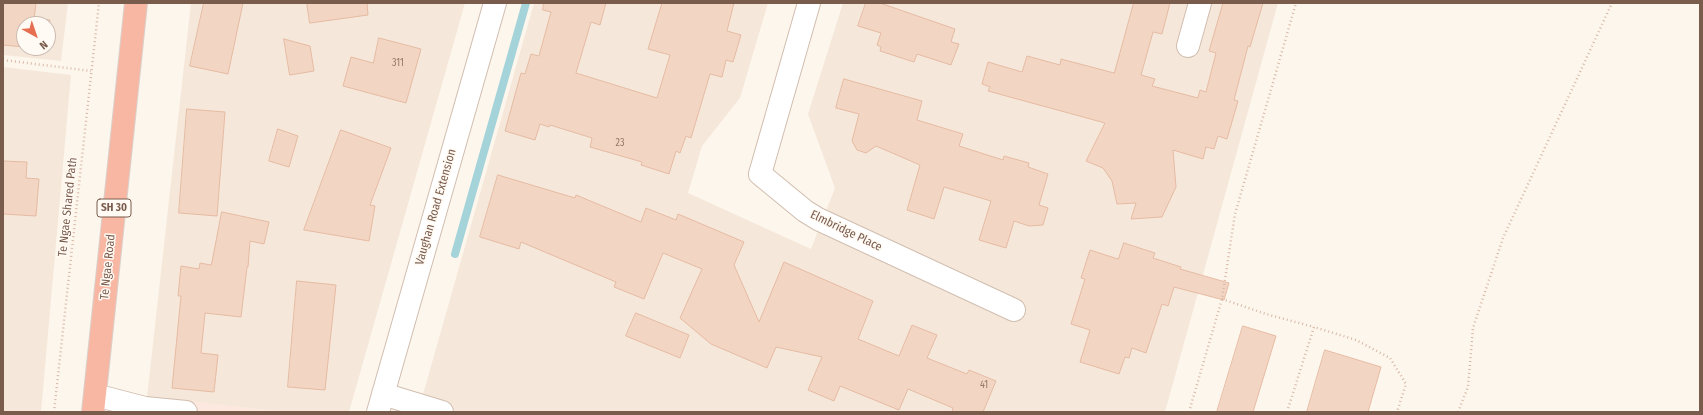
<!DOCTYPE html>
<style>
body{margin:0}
#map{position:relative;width:1703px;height:415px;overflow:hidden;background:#fdf6ec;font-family:"Fira Sans Condensed",sans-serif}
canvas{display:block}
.frame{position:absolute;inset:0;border:4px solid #7a5c4d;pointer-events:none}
.north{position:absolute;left:16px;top:16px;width:40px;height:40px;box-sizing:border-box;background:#fffaf3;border:1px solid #cabbb1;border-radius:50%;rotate:140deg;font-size:11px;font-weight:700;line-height:16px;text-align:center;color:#7a5c4d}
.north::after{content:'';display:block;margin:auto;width:14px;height:18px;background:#e76f51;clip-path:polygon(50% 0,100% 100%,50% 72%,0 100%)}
</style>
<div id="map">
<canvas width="1703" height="415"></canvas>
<div class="frame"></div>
<div class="north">N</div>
</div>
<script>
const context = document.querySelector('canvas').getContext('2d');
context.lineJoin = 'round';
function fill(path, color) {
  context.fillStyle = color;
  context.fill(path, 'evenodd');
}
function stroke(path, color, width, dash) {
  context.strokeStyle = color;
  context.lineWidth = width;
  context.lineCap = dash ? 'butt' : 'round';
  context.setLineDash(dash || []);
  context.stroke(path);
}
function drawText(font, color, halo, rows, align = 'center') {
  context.font = font + ' "Fira Sans Condensed",sans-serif';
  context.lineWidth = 3;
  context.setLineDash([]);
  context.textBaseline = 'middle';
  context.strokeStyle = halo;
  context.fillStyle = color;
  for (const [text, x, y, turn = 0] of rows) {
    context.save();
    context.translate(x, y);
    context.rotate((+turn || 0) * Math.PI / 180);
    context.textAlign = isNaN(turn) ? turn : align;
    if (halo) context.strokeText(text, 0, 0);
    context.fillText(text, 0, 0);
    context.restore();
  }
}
const residential = new Path2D(`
 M3,3H68L61,61L3,55ZM24,24H48V48H24Z
 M191,3H465L349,412H283L147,397Z
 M534,3H768L740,98L702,146L688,193L811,249L835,188L808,114L843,3H1278L1165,412H418Z
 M3,67L71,75L41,412H3Z`);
const commercial = new Path2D(`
 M147,397L206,403L283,412H145Z`);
const stream = new Path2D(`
 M455,254L526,3`);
const building = new Path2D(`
 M3,3H36L34,19L50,20L48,41V24H24V47L3,45Z
 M204,3H243L228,74L190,66Z
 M307,3H367L368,15L310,23Z
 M544,3H606L600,25L591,22L576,73L657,98L670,55L648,49L662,3H734L727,31L741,35L733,62L726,60L722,77L710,74L691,138L686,136L680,153L676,151L669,174L641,165L642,162L590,147L592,138L550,125L549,127L540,124L535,140L505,131L521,73L525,74L531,54L539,56L551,12L543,10Z
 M866,3H880L955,29L951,42L959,44L951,65L917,54L914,62L880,51L881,47L877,45L881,33L858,26Z
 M1134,3H1170L1162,34L1153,32L1141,75L1155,79L1152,86L1198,98L1200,90L1206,92L1216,53L1209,51L1223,3H1263L1250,47L1248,46L1234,100L1238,101L1227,139L1218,136L1214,149L1206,147L1203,159L1173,150L1176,187L1162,217L1131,219L1136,203L1117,204L1112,181L1103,168L1086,161L1105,123L988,91L990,87L982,84L988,62L1022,72L1027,56L1060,65L1061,59L1114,73Z
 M379,38L421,49L406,103L343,86L351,57L373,63Z
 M284,39L310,46L314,71L290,75Z
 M844,79L922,101L917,120L963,134L959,146L1003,160L1004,156L1029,163L1028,167L1048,174L1039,205L1048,208L1043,225L1029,226L1014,221L1006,248L979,240L991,201L944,187L934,219L907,210L920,165L876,146L866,153L857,150L852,141L859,114L836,108Z
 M187,109L225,112L217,216L179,213Z
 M278,129L298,136L289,167L269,161Z
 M341,130L391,148L370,205L375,206L369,241L304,230Z
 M3,161L27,162L26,178L39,179L36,216L3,214Z
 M498,175L575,198L576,195L641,222L646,208L676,220L678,214L744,242L734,265L759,322L784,262L873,301L858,339L899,356L912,325L937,335L927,358L967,374L969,370L996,381L983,412H952L953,408L908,389L899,410L840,386L834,401L808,390L822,357L776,347L767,368L711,344L680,318L702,269L663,253L644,299L614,287L616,282L521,242L519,249L480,237Z
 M222,212L269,222L264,244L250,241L248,267H247L241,317L205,313L201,353L218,355L214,392L172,388L181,296H178L181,266L199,269L200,263L211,265Z
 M1124,243L1155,253L1153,258L1181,267L1180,269L1229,283L1224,300L1174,287L1168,306L1162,304L1146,353L1132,348L1129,358L1125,357L1119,374L1080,362L1090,330L1071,324L1085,279L1081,278L1090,250L1118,259Z
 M297,281L336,285L325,390L288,387Z
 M636,313L689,335L680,358L626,336Z
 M1243,326L1276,336L1253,412H1217Z
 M1325,350L1381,367L1368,412H1307Z`);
const path = new Path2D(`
 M3,60L91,71
 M1222,299L1266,314L1314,327
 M54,412L99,3
 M1189,412L1222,299L1235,214L1296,3
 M1287,412L1314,327L1356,340L1390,358L1406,384L1397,412
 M1458,412L1468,387L1473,328L1503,238L1612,3`);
const minor = new Path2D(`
 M809,3L760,174L805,211L818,219L1014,310
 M1188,46L1200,3
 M383,394L442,412
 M95,395L145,408L186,412
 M378,412L495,3`);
const highway = new Path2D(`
 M93,412L136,3`);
const numberNames = [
 ["311",398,63],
 ["23",620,143],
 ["41",984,385]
];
const shields = [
 [114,208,34]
];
const shieldNames = [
 ["SH 30",114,208]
];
const streetNames = [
 ["Te Ngae Shared Path",68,207,-84],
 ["Vaughan Road Extension",436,207,-74],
 ["Elmbridge Place",846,231,26],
 ["Te Ngae Road",108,267,-84]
];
fill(residential, '#f5e8da');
fill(commercial, '#fde8e0');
stroke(stream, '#a5d3da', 8);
fill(building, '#f3d5c3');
stroke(building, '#e6bba3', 1);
stroke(minor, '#d1beb0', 24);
stroke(highway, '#dad1cd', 24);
stroke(path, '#d9b8a5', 2.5, [1, 3]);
stroke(minor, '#fff', 22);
stroke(highway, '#f7b7a3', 22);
drawText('10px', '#987a6a', null, numberNames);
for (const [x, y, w] of shields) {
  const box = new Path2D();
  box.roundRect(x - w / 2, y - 9, w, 18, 3);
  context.fillStyle = '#fffaf3';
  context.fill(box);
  stroke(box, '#7a5c4d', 1);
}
drawText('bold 11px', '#7a5c4d', null, shieldNames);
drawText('12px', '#7a5c4d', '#fffaf3', streetNames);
</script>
